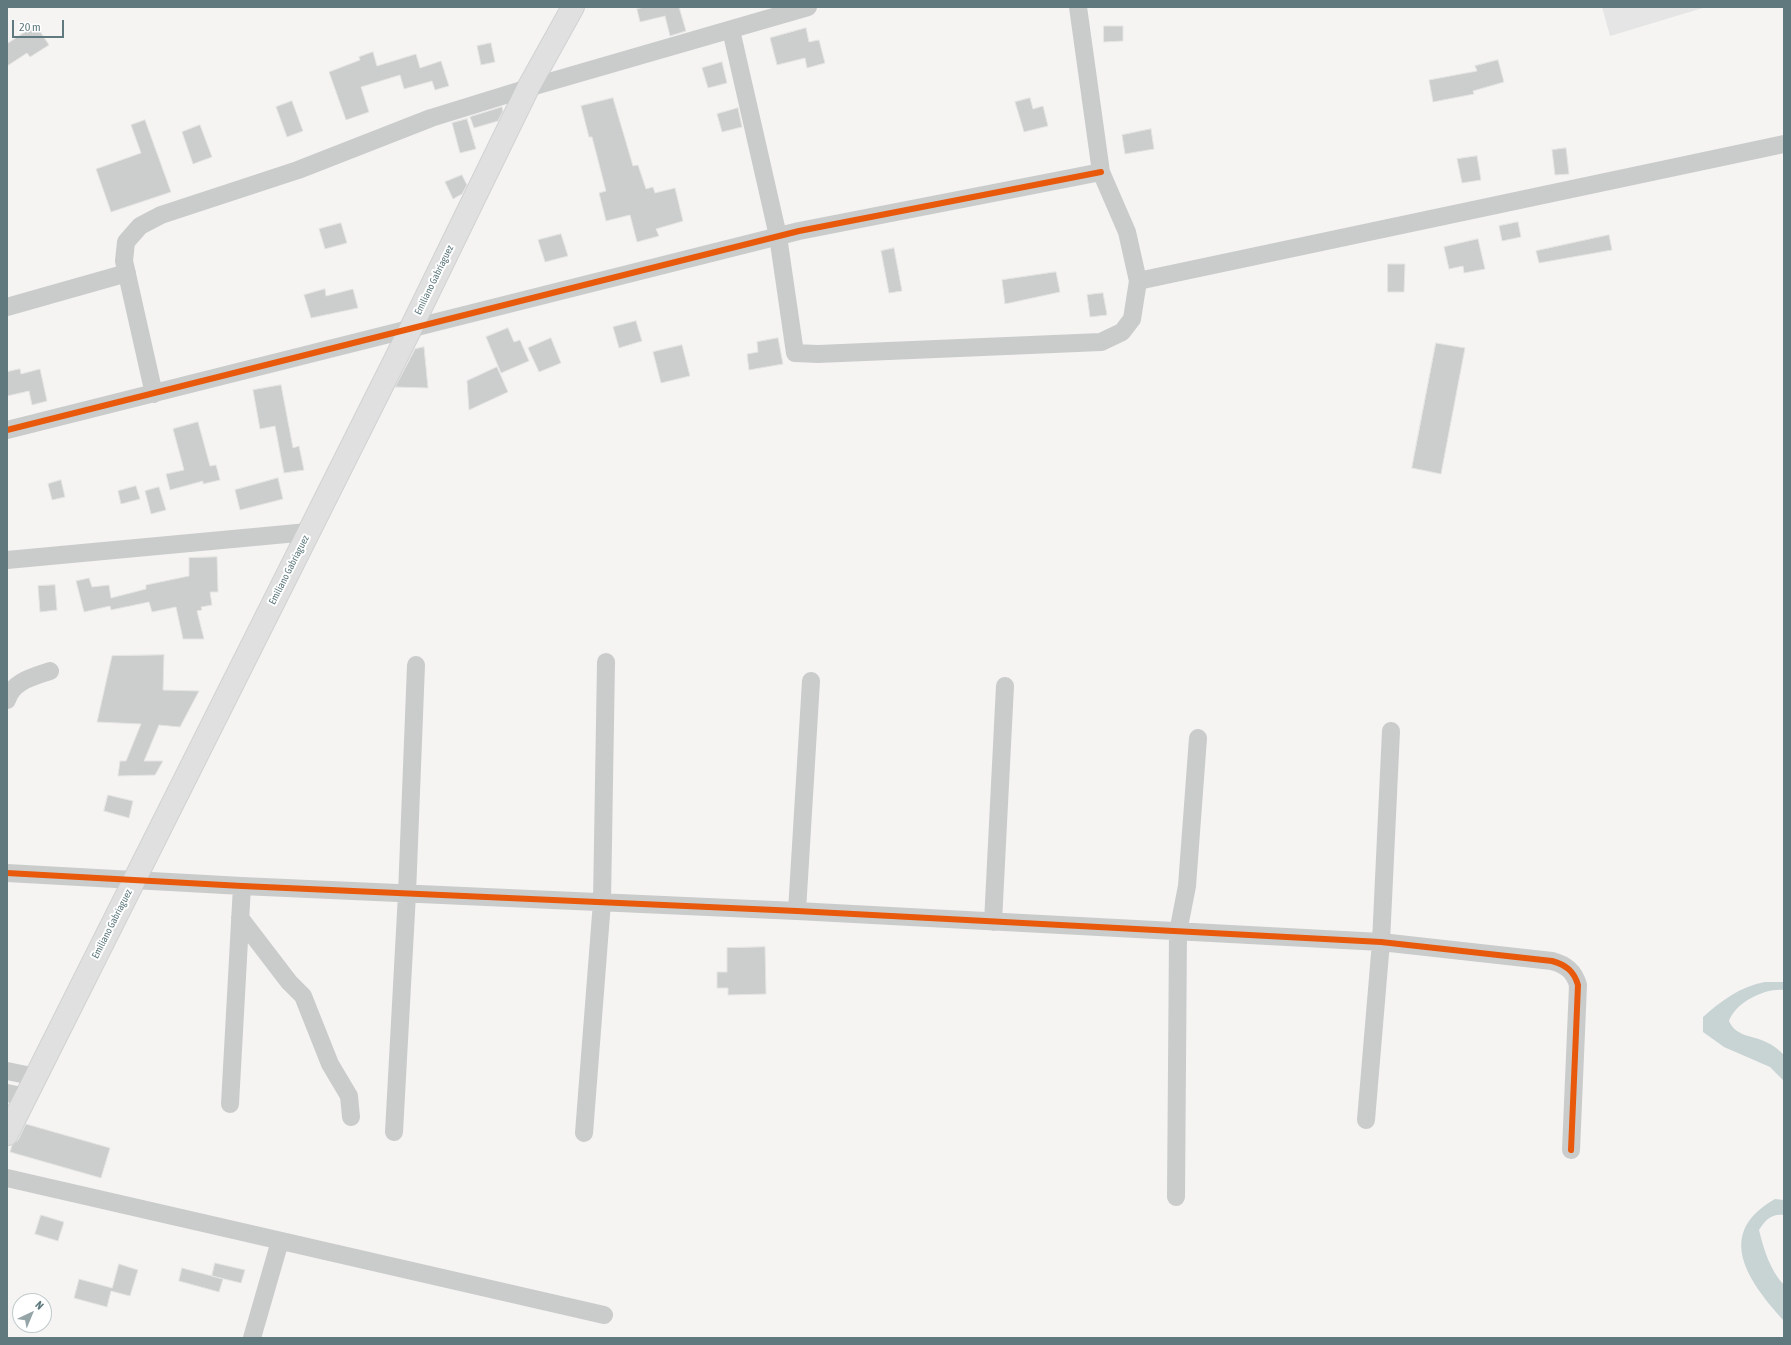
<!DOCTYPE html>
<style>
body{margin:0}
#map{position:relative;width:1791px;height:1345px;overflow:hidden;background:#f5f4f2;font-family:"Asap Condensed",sans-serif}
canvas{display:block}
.frame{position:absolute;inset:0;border:8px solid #5f797e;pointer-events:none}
.north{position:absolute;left:12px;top:1293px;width:40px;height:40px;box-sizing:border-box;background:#fff;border:1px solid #bfc9cb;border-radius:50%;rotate:44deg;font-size:11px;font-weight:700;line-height:16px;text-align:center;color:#5f797e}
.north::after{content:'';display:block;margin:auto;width:14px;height:18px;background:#94a4a7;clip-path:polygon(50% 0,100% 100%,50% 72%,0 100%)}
.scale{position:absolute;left:12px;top:20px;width:52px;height:18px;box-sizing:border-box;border:2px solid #5f797e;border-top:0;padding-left:5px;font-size:12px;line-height:14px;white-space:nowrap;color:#5f797e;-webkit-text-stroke:3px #fff;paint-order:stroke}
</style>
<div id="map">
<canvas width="1791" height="1345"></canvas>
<div class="frame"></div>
<div class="north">N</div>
<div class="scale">20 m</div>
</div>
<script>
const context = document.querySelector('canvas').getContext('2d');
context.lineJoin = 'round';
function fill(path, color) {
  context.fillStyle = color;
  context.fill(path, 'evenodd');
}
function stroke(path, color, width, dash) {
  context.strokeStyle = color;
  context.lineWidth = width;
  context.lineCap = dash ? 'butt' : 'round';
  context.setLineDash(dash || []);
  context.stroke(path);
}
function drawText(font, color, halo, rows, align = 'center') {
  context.font = font + ' "Asap Condensed",sans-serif';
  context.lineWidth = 4;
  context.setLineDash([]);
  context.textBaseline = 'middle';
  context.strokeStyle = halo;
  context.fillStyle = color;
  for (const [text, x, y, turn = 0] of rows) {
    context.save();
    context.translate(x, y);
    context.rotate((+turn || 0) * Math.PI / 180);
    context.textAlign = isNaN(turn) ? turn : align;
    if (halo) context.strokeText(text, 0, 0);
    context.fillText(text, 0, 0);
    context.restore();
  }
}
const built = new Path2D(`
 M1602,7H1706L1610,36Z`);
const water = new Path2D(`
 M1765,982H1784V990C1765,988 1736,1002 1729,1021C1736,1037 1752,1035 1766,1042C1773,1045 1779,1050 1784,1055V1081L1770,1067L1724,1047L1703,1032V1017C1721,1001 1741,986 1765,982Z
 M1775,1199L1784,1200V1215C1772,1213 1765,1220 1759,1230C1764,1250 1770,1270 1784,1285V1321C1749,1282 1713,1234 1775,1199Z`);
const building = new Path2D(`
 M645,7H679L686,31L670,36L665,16L640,22L637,9Z
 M36,25L49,45L30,57L27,53L7,66V44Z
 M1104,26H1123V41L1104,42Z
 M806,28L809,42L819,40L825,63L807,68L805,58L777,65L770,38Z
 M491,43L495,62L481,65L477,46Z
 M373,52L377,66L416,54L420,68L441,61L449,86L435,90L432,81L404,89L400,75L361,87L369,112L346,120L329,72L360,60L359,57Z
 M1498,60L1504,82L1473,91L1474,94L1433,102L1429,80L1477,71L1475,66Z
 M722,62L727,83L708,88L702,68Z
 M613,98L633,166L638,165L646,189L653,187L655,193L675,188L683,221L656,229L659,236L637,242L630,215L606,221L599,193L606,191L592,137H589L581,106Z
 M1030,98L1033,109L1043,106L1048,126L1024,132L1015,102Z
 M292,101L303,131L287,137L276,107Z
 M502,107L503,111L498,121L474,128L470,117Z
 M738,108L742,127L722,132L717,114Z
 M467,119L476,149L460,153L452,123Z
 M145,120L171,192L111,212L96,169L141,153L131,125Z
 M200,125L212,157L193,164L182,132Z
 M1151,129L1154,149L1125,154L1122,135Z
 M1566,148L1569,174L1555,175L1552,150Z
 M1477,156L1481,180L1462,183L1457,159Z
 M462,175L467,185L462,194L453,199L445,182Z
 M1518,222L1521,237L1502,241L1499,226Z
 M341,223L347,243L325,249L319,229Z
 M561,234L568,256L545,262L538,240Z
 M1609,235L1612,250L1539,263L1536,251Z
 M1478,239L1485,269L1464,273L1463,266L1449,269L1444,247Z
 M894,248L902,291L889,293L881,251Z
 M1388,264H1405L1404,292H1388Z
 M1056,272L1060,292L1005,304L1002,280Z
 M325,289L326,296L353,289L358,308L311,318L304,295Z
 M1103,293L1107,315L1090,317L1087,295Z
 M636,321L642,341L619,348L613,327Z
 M508,328L514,342L520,340L529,361L501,373L486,337Z
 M551,338L561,363L539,372L528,348Z
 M778,338L783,364L749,370L747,354L758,352L757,342Z
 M1436,343L1465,348L1441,474L1412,468Z
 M682,345L690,376L661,383L653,352Z
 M424,347L428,388L395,387L415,349Z
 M497,367L508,392L469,410L467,381Z
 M20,369L21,374L40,369L47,401L32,405L29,391L7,396V372Z
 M281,385L293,448L299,446L304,470L284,473L275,426L260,429L253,390Z
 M198,422L210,466L216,465L220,480L203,484V481L170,490L166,474L184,470L173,429Z
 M278,478L283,499L240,510L235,490Z
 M61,480L65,497L52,500L48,484Z
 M136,486L140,499L121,504L118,491Z
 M159,487L166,510L151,514L145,491Z
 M217,557L218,592H210L212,605L201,607L202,610L197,611L204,639H183L176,607L152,612L149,602L111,610L110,606L84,612L76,581L89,578L92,587L109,585L111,598L146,589V585L189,576V558Z
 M55,585L57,610L40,612L38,586Z
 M164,655L163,690L199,691L180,727L159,725L144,761H163L155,775L118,776L120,761H126L141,724L97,722L112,656Z
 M108,795L133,801L129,818L104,811Z
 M765,947L766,994L728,995V988H717V972H727V948Z
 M26,1124L110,1148L101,1178L10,1152L12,1145L18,1140Z
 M41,1215L64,1222L58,1241L35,1234Z
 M215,1263L245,1270L241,1283L212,1276Z
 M119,1264L138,1270L130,1296L111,1291L107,1307L74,1298L79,1279L112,1288Z
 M182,1268L223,1279L219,1292L179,1281Z`);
const minor = new Path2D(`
 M1078,7L1101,172L1127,232L1138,281L1784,144
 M731,30L778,236L795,353L818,354L1101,342L1122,332L1132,319L1138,281
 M7,307L127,273
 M154,394L124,261L126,242L140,226L161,215L298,170L431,118L528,88L808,7
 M7,430L799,231L1101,172
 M7,560L308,532
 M7,700C13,681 33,677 50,671
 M7,873L242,886L797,911L1381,942L1552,961C1566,965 1574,971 1578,985L1571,1150
 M797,911L811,681
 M240,918L289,982L303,996L330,1064L349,1096L351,1117
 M993,922L1005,686
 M7,1071L36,1077
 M7,1093L26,1097
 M230,1104L242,886
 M1366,1120L1381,942L1391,731
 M394,1132L407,894L416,665
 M584,1133L602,902L606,662
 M7,1178L604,1315
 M1176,1197L1178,932L1187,886L1198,738
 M252,1338L280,1241`);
const major = new Path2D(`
 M7,1134L410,330L528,88L573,7`);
const cycleway = new Path2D(`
 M7,430L799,231L1101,172
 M7,873L242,886L797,911L1381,942L1552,961C1566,965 1574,971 1578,985L1571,1150`);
const streetNames = [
 ["Emiliano Gabriaguez",434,280,-64],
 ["Emiliano Gabriaguez",289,570,-63],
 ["Emiliano Gabriaguez",112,924,-63]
];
fill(built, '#e4e5e4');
fill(water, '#c8d4d4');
fill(building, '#cccece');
stroke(building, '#e4e4e2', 1);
stroke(major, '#d1d2d2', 24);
stroke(minor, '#cacccc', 18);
stroke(major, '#dfe0df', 22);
stroke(cycleway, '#e8590c', 6);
drawText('10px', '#5f797e', '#fff', streetNames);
</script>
